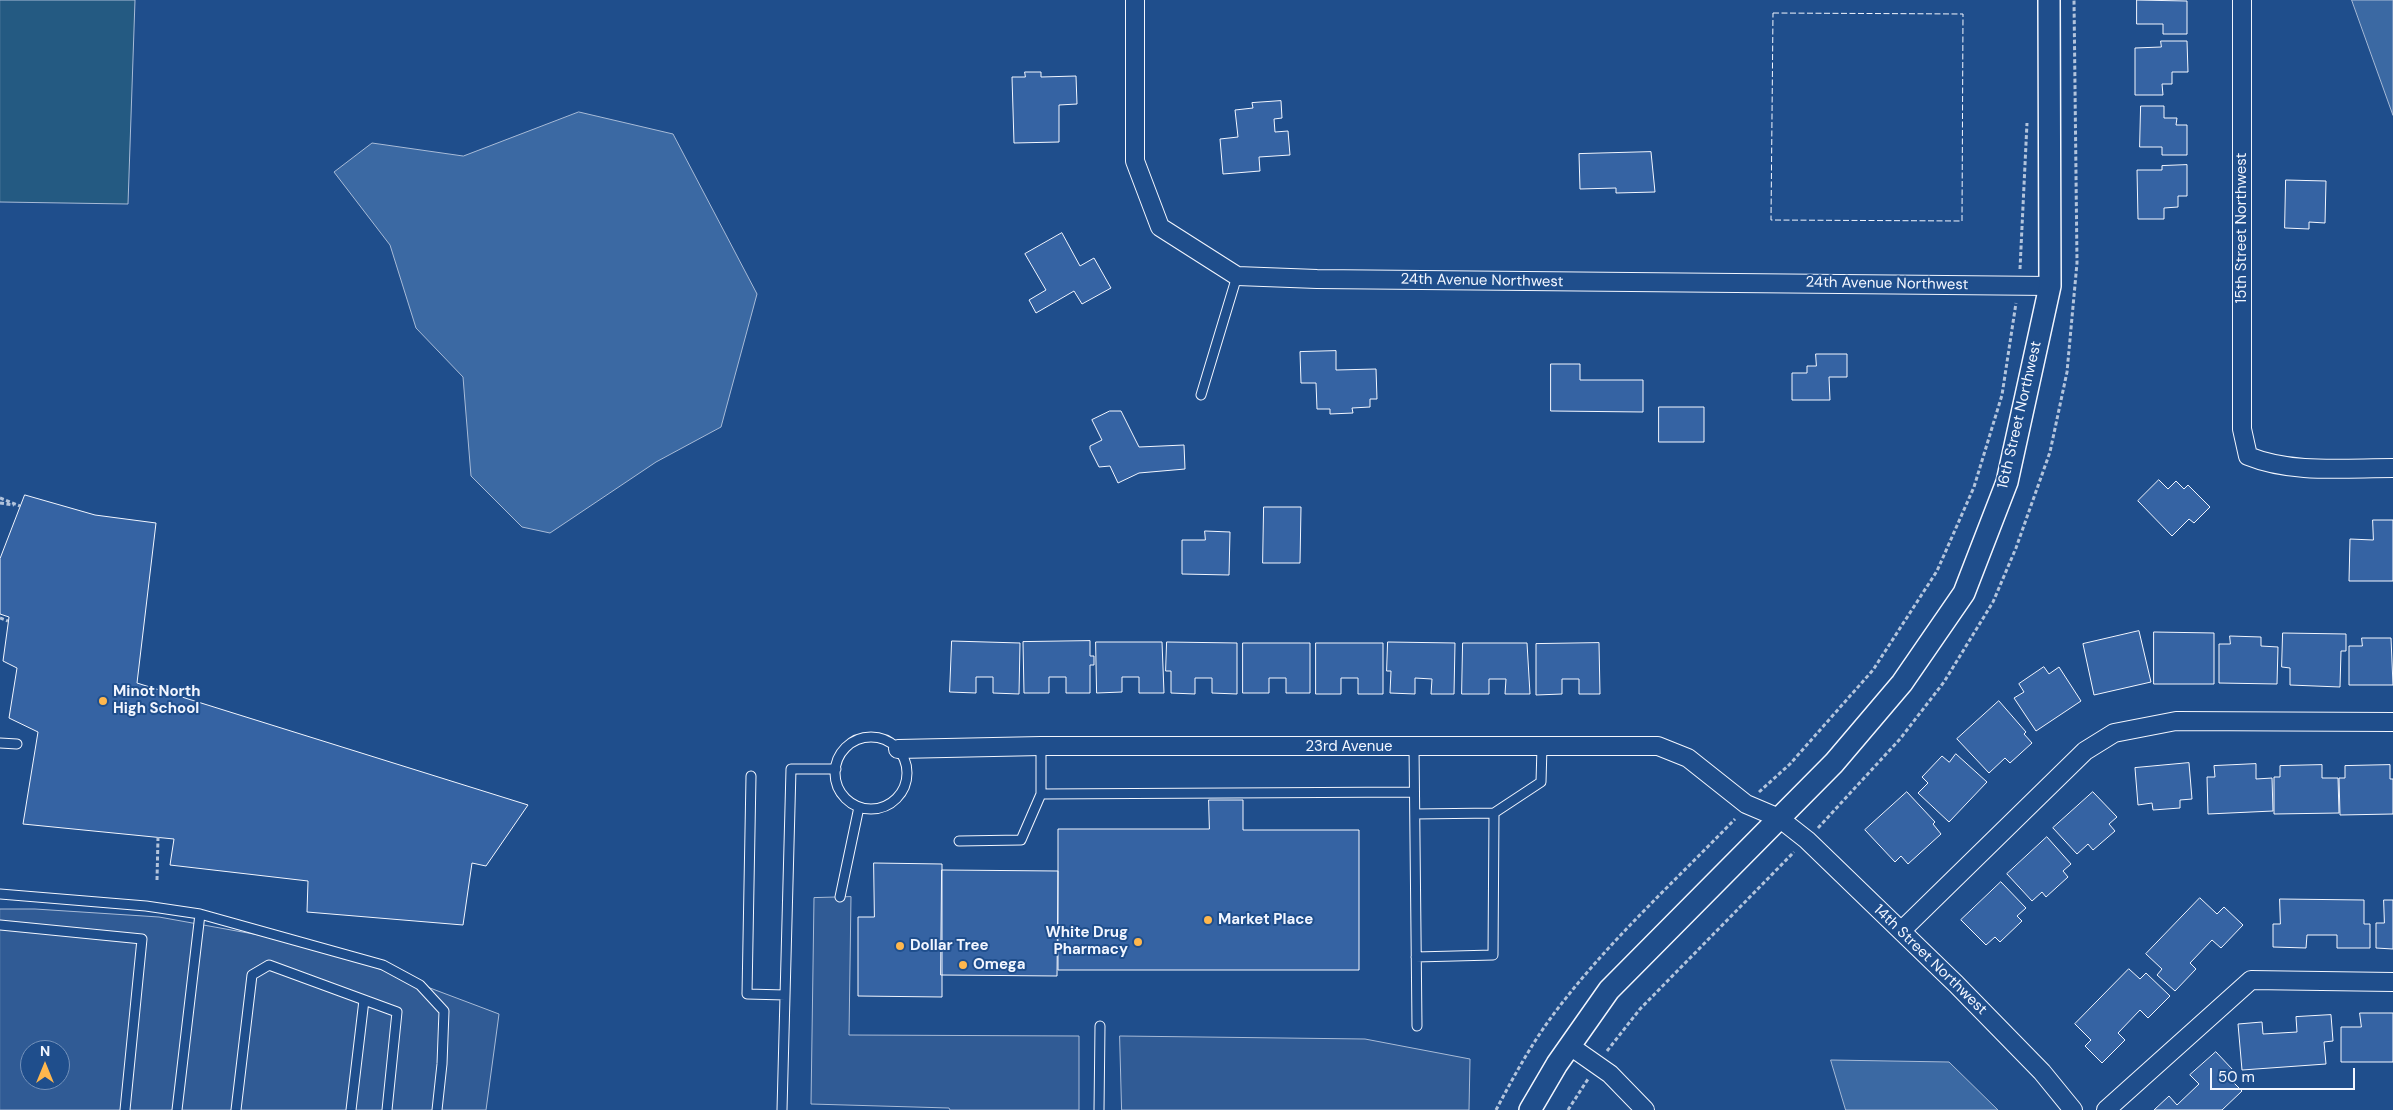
<!DOCTYPE html>
<style>
body{margin:0}
#map{position:relative;width:2393px;height:1110px;overflow:hidden;background:#1f4e8c;font-family:"DM Sans",sans-serif}
canvas{display:block}
.north{position:absolute;left:20px;top:1040px;width:50px;height:50px;box-sizing:border-box;background:#1f4e8c;border:1px solid #7391ba;border-radius:50%;rotate:0deg;font-size:14px;font-weight:700;line-height:20px;text-align:center;color:#f2f6ff}
.north::after{content:'';display:block;margin:auto;width:18px;height:22px;background:#ffb74d;clip-path:polygon(50% 0,100% 100%,50% 72%,0 100%)}
.scale{position:absolute;left:2210px;top:1068px;width:145px;height:22px;box-sizing:border-box;border:2px solid #f2f6ff;border-top:0;padding-left:6px;font-size:15px;line-height:18px;white-space:nowrap;color:#f2f6ff;-webkit-text-stroke:4px #1f4e8c;paint-order:stroke}
</style>
<div id="map">
<canvas width="2393" height="1110"></canvas>
<div class="north">N</div>
<div class="scale">50 m</div>
</div>
<script>
const context = document.querySelector('canvas').getContext('2d');
context.lineJoin = 'round';
function fill(path, color) {
  context.fillStyle = color;
  context.fill(path, 'evenodd');
}
function stroke(path, color, width, dash) {
  context.strokeStyle = color;
  context.lineWidth = width;
  context.lineCap = dash ? 'butt' : 'round';
  context.setLineDash(dash || []);
  context.stroke(path);
}
function drawText(font, color, halo, rows, align = 'center') {
  context.font = font + ' "DM Sans",sans-serif';
  context.lineWidth = 4;
  context.setLineDash([]);
  context.textBaseline = 'middle';
  context.strokeStyle = halo;
  context.fillStyle = color;
  for (const [text, x, y, turn = 0] of rows) {
    context.save();
    context.translate(x, y);
    context.rotate((+turn || 0) * Math.PI / 180);
    context.textAlign = isNaN(turn) ? turn : align;
    if (halo) context.strokeText(text, 0, 0);
    context.fillText(text, 0, 0);
    context.restore();
  }
}
const green = new Path2D(`
 M0,0H135L128,204L0,202Z`);
const parking = new Path2D(`
 M851,897L849,1035L1079,1036V1110H950L949,1108L811,1104L814,898Z
 M0,909H35L159,917L259,935L353,959L499,1014L486,1110H0ZM30,1050H60V1080H30Z
 M1120,1036L1365,1039L1470,1059L1469,1110H1122Z`);
const water = new Path2D(`
 M2352,0H2393V115Z
 M579,112L673,134L757,294L721,427L656,462L550,533L522,527L471,476L463,377L416,328L390,245L334,172L372,143L463,156Z
 M1831,1060L1949,1062L1998,1110H1846Z`);
const building = new Path2D(`
 M2137,0L2187,1V34H2163V24H2137Z
 M2161,41H2187L2188,72H2172V84H2162L2163,95H2135V48L2161,47Z
 M1025,72H1041V77L1076,76L1077,104L1059,105V142L1014,143L1012,77H1025Z
 M1281,101L1282,118L1274,119L1275,132L1288,131L1290,155L1259,157L1260,171L1223,174L1220,139L1238,137L1235,110L1253,108L1252,103Z
 M2141,106H2164V118H2177L2176,125H2187V155H2162V147H2140Z
 M1651,152L1655,192L1616,193V188L1580,189L1579,154Z
 M2187,165V196H2178V207L2164,208V219H2138L2137,170H2162V166Z
 M2286,180L2326,181L2325,223L2309,222V229L2285,228Z
 M1062,233L1080,266L1094,258L1111,288L1082,304L1074,291L1036,313L1029,300L1046,290L1025,254Z
 M1336,351V370L1376,369L1377,399H1370V407L1352,408L1353,413L1330,414V409H1317L1316,383H1301L1300,352Z
 M1816,354H1847V377H1829L1830,400H1792V373H1807V366H1816Z
 M1551,364H1580V380H1643V412L1551,411Z
 M1659,407H1704V442H1659Z
 M1110,411H1121L1139,447L1184,445L1185,469L1139,473L1118,483L1110,466L1099,467L1090,449V446L1102,440L1092,420Z
 M2159,480L2168,489L2176,481L2184,489L2188,485L2210,507L2194,523L2189,519L2172,536L2138,501Z
 M25,495L95,515L156,523L137,683L528,805L486,866L472,863L463,925L307,912L308,881L170,865L174,839L23,824L38,732L9,718L17,668L3,661L9,617L0,614V559Z
 M1264,507H1301L1300,563H1263Z
 M2373,520H2393V581H2349L2350,539L2373,540Z
 M1205,531L1230,532L1229,575L1182,574V540H1205Z
 M2139,631L2151,682L2094,695L2083,644Z
 M2154,632L2214,633V684H2154Z
 M2283,633L2346,634V651H2341L2340,687L2290,685V668L2282,667Z
 M2230,636L2261,637V646L2278,647L2277,684L2219,683V644H2230Z
 M2362,638H2391L2393,685H2349V646H2362Z
 M952,641L1020,643L1019,694L993,693V677H976V693L950,692Z
 M1090,641V656H1094V665H1090V693H1066V677H1049V693H1024L1023,642Z
 M1096,642H1162L1164,693H1139V677H1122V692L1097,693Z
 M1167,642L1237,643V694L1212,693V678H1195V694L1171,693V671H1166Z
 M1388,642L1455,643L1454,694H1431L1432,679L1415,678V694L1390,693L1391,671H1387Z
 M1243,643H1310V693H1286V678H1269V693H1243Z
 M1316,643H1383V694H1358V678H1341V694H1316Z
 M1463,643H1527L1530,694H1505L1506,679H1489V694H1462Z
 M1599,643L1600,694H1579V679H1562V694L1536,695V644Z
 M2044,667L2049,674L2059,667L2081,701L2036,731L2014,698L2024,692L2019,684Z
 M1999,701L2026,732L2024,734L2032,743L2010,763L2005,758L1989,773L1957,739Z
 M1956,754L1987,782L1949,822L1918,793L1928,783L1922,777L1942,756L1949,762Z
 M2189,763L2192,799L2180,800V808L2153,810L2152,803L2138,805L2135,768Z
 M2256,764V779L2272,778L2273,811L2208,814L2207,777H2215L2214,766Z
 M2322,765V778H2338L2339,813L2274,814V777H2280V766Z
 M2390,765V779H2393V814L2340,815L2339,778H2345V766Z
 M1907,792L1935,822L1933,824L1941,834L1908,864L1901,856L1895,862L1865,830Z
 M2093,792L2117,817L2109,824L2115,831L2093,850L2088,844L2077,854L2053,828Z
 M1209,800H1243V830H1359V970H1058V829H1209Z
 M2047,837L2071,864L2063,871L2068,877L2046,897L2042,892L2032,901L2007,874Z
 M874,863L942,864V997L858,996V917H874Z
 M942,870L1058,871L1057,976L941,975Z
 M2001,882L2026,908L2017,916L2022,921L2000,942L1995,937L1986,945L1961,920Z
 M2200,898L2217,914L2224,907L2243,925L2221,948L2212,940L2190,963L2196,969L2175,991L2157,975L2162,969L2146,954Z
 M2280,899L2364,900V924H2370V948H2337V935H2307L2306,948L2273,947V924H2280Z
 M2384,900H2393V949L2376,948V923H2384Z
 M2129,969L2140,979L2146,973L2170,996L2148,1018L2140,1010L2118,1033L2125,1040L2102,1063L2085,1046L2091,1040L2075,1024Z
 M2360,1013H2393V1062H2341V1027H2361Z
 M2331,1015L2333,1041L2324,1042L2326,1064L2242,1070L2238,1024L2262,1022L2263,1034L2297,1032L2296,1017Z
 M2216,1052L2233,1070L2227,1076L2242,1091L2222,1110H2154L2169,1096L2177,1105L2199,1084L2190,1075Z`);
const path = new Path2D(`
 M2020,269L2027,123
 M0,498L20,506
 M0,503L14,505
 M0,618L8,621
 M1759,792L1790,764L1873,670L1937,571L1974,487L2002,395L2016,303
 M1818,828L1900,739L1944,682L1993,602L2016,548L2050,452L2067,372L2077,263L2074,0
 M157,880L158,837
 M1607,1051L1640,1009L1794,852
 M1496,1110C1515,1074 1534,1039 1559,1007C1611,939 1676,880 1735,819
 M1568,1110L1588,1079`);
const service = new Path2D(`
 M1201,395L1237,276
 M835 773a36 36 0 1 1 72 0a36 36 0 1 1-72 0Z
 M0,743L17,744
 M1041,746V794L1414,792
 M1414,747L1417,1026
 M751,776L747,994L785,995
 M1415,814L1494,813
 M959,841L1021,840L1041,794
 M0,894L146,906L200,914L383,965L420,985L444,1011L442,1064L437,1110
 M840,897L859,807
 M0,925L142,939L125,1110
 M1416,957L1493,955L1494,813L1541,782L1542,747
 M177,1110L200,914
 M236,1110L252,975L269,965L397,1012L387,1110
 M351,1110L364,1000
 M782,1110L791,769H836
 M1099,1110L1100,1026`);
const minor = new Path2D(`
 M1135,0V161L1160,227L1237,276L1317,279L2050,286
 M2242,0V429L2248,456C2292,474 2345,468 2393,468
 M898,749L1041,746H1658L1688,758L1746,804L1779,818L1807,840L1956,984L2042,1072L2073,1110
 M1901,931L2085,751L2114,733L2176,721L2393,722
 M1570,1046L1610,1074L1645,1110
 M2106,1110L2251,980L2393,982`);
const tertiary = new Path2D(`
 M1530,1110L1557,1064L1609,990L1834,763L1902,683L1964,593L2007,482L2050,286L2049,0`);
const fence = new Path2D(`
 M1773,13L1963,14L1962,221L1771,220Z`);
const markers = [
 [103,701,5,"#ffb74d"],
 [1208,920,5,"#ffb74d"],
 [1138,942,5,"#ffb74d"],
 [900,946,5,"#ffb74d"],
 [963,965,5,"#ffb74d"]
];
const streetNames = [
 ["15th Street Northwest",2242,228,-90],
 ["24th Avenue Northwest",1482,281,1],
 ["24th Avenue Northwest",1887,284,1],
 ["16th Street Northwest",2020,415,-77],
 ["23rd Avenue",1349,747],
 ["14th Street Northwest",1930,960,44]
];
const poiNames = [
 ["Minot North",113,692],
 ["High School",113,709],
 ["Market Place",1218,920],
 ["White Drug",1128,933,"right"],
 ["Pharmacy",1128,950,"right"],
 ["Dollar Tree",910,946],
 ["Omega",973,965]
];
fill(green, '#245a82');
stroke(green, '#a8bbd7', 1);
fill(parking, '#305b95');
stroke(parking, '#a8bbd7', 1);
fill(water, '#3b69a3');
stroke(water, '#a8bbd7', 1);
fill(building, '#3563a3');
stroke(building, '#f2f6ff', 1);
stroke(service, '#f2f6ff', 11);
stroke(minor, '#f2f6ff', 20);
stroke(tertiary, '#f2f6ff', 24);
stroke(path, '#b3c4dc', 3, [4, 2.5]);
stroke(service, '#1f4e8c', 9);
stroke(minor, '#1f4e8c', 18);
stroke(tertiary, '#1f4e8c', 21);
stroke(fence, '#f2f6ff', 1, [6, 2.5]);
for (const [x, y, r, color] of markers) {
  const dot = new Path2D();
  dot.arc(x, y, r, 0, 2 * Math.PI);
  context.fillStyle = color;
  context.fill(dot);
  stroke(dot, '#1f4e8c', 2);
}
drawText('15px', '#f2f6ff', '#1f4e8c', streetNames);
drawText('bold 15px', '#f2f6ff', '#1f4e8c', poiNames, 'left');
</script>
